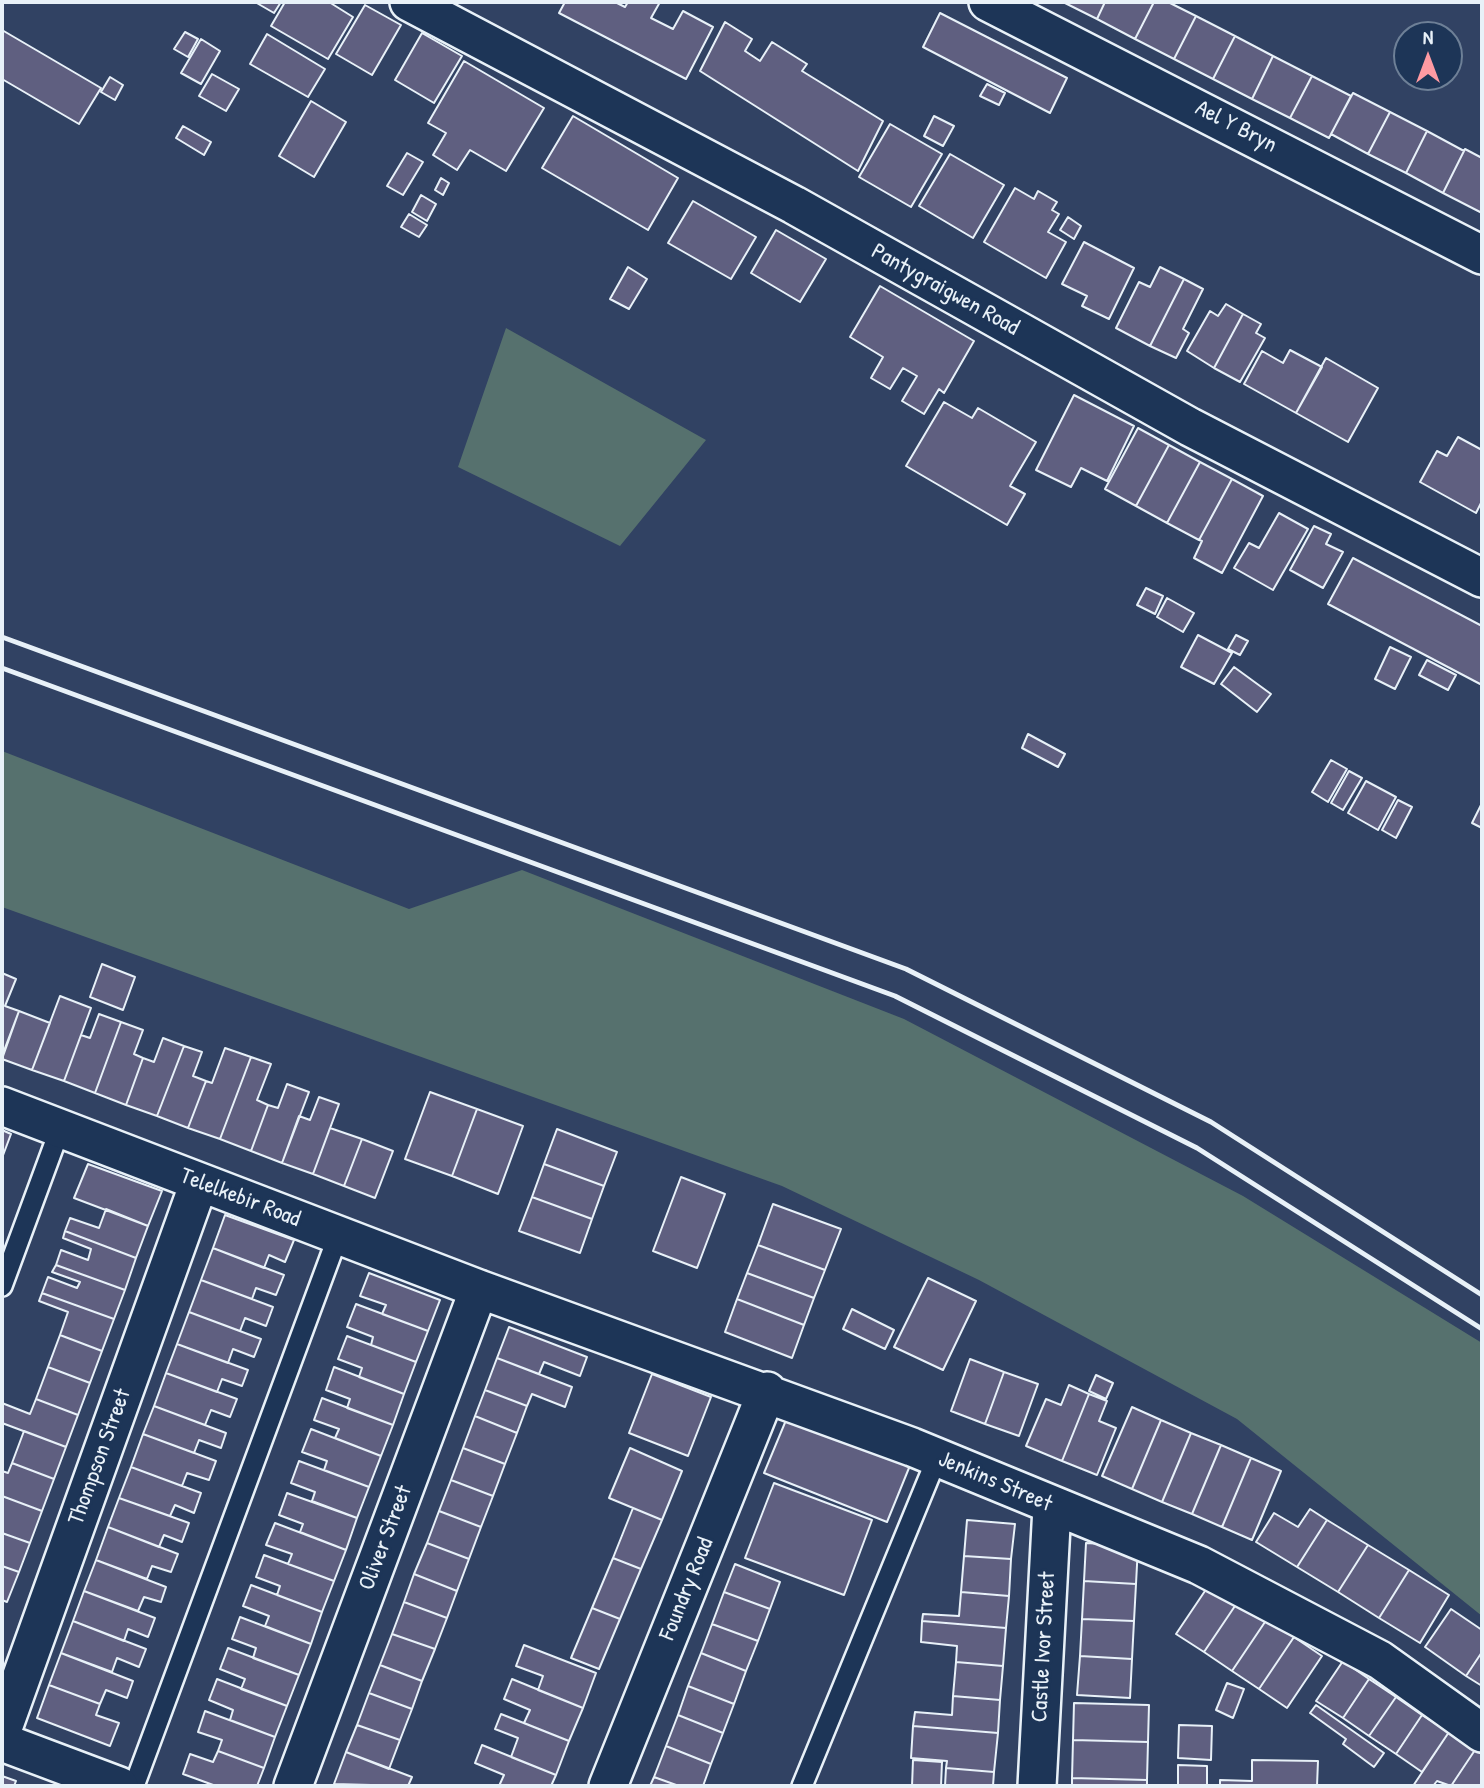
<!DOCTYPE html>
<style>
body{margin:0}
#map{position:relative;width:1484px;height:1788px;overflow:hidden;background:#314263;font-family:"Patrick Hand",sans-serif}
canvas{display:block}
.frame{position:absolute;inset:0;border:4px solid #e8f1f8;pointer-events:none}
.north{position:absolute;left:1393px;top:21px;width:70px;height:70px;box-sizing:border-box;background:#1d3557;border:2px solid #6e8097;border-radius:50%;rotate:0deg;font-size:19px;font-weight:700;line-height:28px;text-align:center;color:#e8f1f8}
.north::after{content:'';display:block;margin:auto;width:24px;height:32px;background:#ff9aa2;clip-path:polygon(50% 0,100% 100%,50% 72%,0 100%)}
</style>
<div id="map">
<canvas width="1484" height="1788"></canvas>
<div class="frame"></div>
<div class="north">N</div>
</div>
<script>
const context = document.querySelector('canvas').getContext('2d');
context.lineJoin = 'round';
function fill(path, color) {
  context.fillStyle = color;
  context.fill(path, 'evenodd');
}
function stroke(path, color, width, dash) {
  context.strokeStyle = color;
  context.lineWidth = width;
  context.lineCap = dash ? 'butt' : 'round';
  context.setLineDash(dash || []);
  context.stroke(path);
}
function drawText(font, color, halo, rows, align = 'center') {
  context.font = font + ' "Patrick Hand",sans-serif';
  context.lineWidth = 6;
  context.setLineDash([]);
  context.textBaseline = 'middle';
  context.strokeStyle = halo;
  context.fillStyle = color;
  for (const [text, x, y, turn = 0] of rows) {
    context.save();
    context.translate(x, y);
    context.rotate((+turn || 0) * Math.PI / 180);
    context.textAlign = isNaN(turn) ? turn : align;
    if (halo) context.strokeText(text, 0, 0);
    context.fillText(text, 0, 0);
    context.restore();
  }
}
const green = new Path2D(`
 M506,328L706,440L620,546L458,467Z
 M2,751L409,909L522,870L904,1019L1243,1196L1482,1343V1616L1237,1419L979,1280L782,1186L2,907Z`);
const building = new Path2D(`
 M255,2H281L274,13Z
 M285,2H329L353,17L328,59L271,26Z
 M565,2H615L625,7L628,2H660L651,18L673,29L683,11L713,27L686,79L559,13Z
 M1063,2H1105L1097,19Z
 M1105,2H1154L1135,39L1097,19Z
 M1154,2H1168L1196,16L1174,59L1135,39Z
 M365,5L401,25L372,75L336,54Z
 M940,13L1067,78L1050,113L923,47Z
 M1196,16L1235,36L1213,79L1174,59Z
 M725,22L752,39L745,51L760,61L772,42L807,64L802,71L883,121L858,171L700,71Z
 M2,30L101,88L79,124L2,79Z
 M185,32L198,39L188,57L174,49Z
 M422,33L462,56L434,103L395,80Z
 M267,34L325,69L308,97L250,64Z
 M1235,36L1273,56L1252,99L1213,79Z
 M201,39L220,51L201,84L181,73Z
 M1273,56L1312,76L1290,118L1252,99Z
 M464,61L544,108L506,171L470,150L457,170L433,155L446,133L428,123Z
 M212,74L239,89L226,111L199,96Z
 M1312,76L1351,96L1329,138L1290,118Z
 M110,77L123,85L115,100L101,92Z
 M987,84L1005,93L999,105L980,96Z
 M1353,93L1390,112L1368,154L1331,134Z
 M311,101L346,122L314,177L279,156Z
 M1390,112L1427,131L1406,173L1368,154Z
 M573,116L678,178L648,230L542,168Z
 M934,116L954,126L943,146L924,136Z
 M890,124L942,154L911,207L859,177Z
 M183,126L211,142L204,155L176,138Z
 M1427,131L1464,151L1443,193L1406,173Z
 M1465,149L1482,158V213L1443,193Z
 M407,153L423,162L403,195L387,186Z
 M950,154L1004,185L973,238L919,206Z
 M441,178L449,183L443,195L435,190Z
 M1015,188L1034,199L1038,191L1057,202L1052,210L1059,214L1048,232L1066,242L1046,278L984,242Z
 M421,195L436,204L427,221L412,212Z
 M693,201L756,237L731,279L668,243Z
 M409,214L427,225L419,237L401,227Z
 M1068,217L1081,226L1074,239L1060,230Z
 M776,230L826,259L800,302L751,273Z
 M1084,242L1134,268L1109,319L1082,306L1087,296L1062,284Z
 M628,267L647,279L629,309L610,299Z
 M1160,267L1184,279L1150,346L1116,328L1139,282L1150,287Z
 M1184,279L1203,289L1183,329L1189,333L1176,358L1150,346Z
 M880,286L974,341L944,393L939,389L924,414L902,401L917,376L903,368L890,389L871,378L883,357L850,337Z
 M1226,304L1243,314L1214,368L1187,351L1210,311L1218,316Z
 M1243,314L1261,324L1256,333L1265,338L1240,382L1214,368Z
 M1290,350L1322,367L1296,413L1244,384L1262,351L1283,363Z
 M1326,358L1378,388L1348,442L1296,413Z
 M1074,395L1134,426L1107,481L1081,468L1071,487L1036,470Z
 M944,402L972,418L978,408L1036,442L1010,486L1025,494L1007,525L906,466Z
 M1138,428L1169,445L1136,506L1105,489Z
 M1458,437L1482,450V501L1476,513L1420,482L1437,451L1447,456Z
 M1169,445L1200,462L1167,523L1136,506Z
 M1200,462L1232,479L1199,540L1167,523Z
 M1232,479L1263,496L1222,573L1194,558L1202,541L1199,540Z
 M1279,513L1308,529L1273,590L1234,568L1249,543L1259,548Z
 M1314,526L1331,534L1326,544L1343,552L1323,588L1290,570Z
 M1353,558L1482,626V685L1328,604Z
 M1146,588L1163,596L1155,614L1137,605Z
 M1167,598L1194,613L1183,632L1157,617Z
 M1198,635L1232,653L1214,684L1181,667Z
 M1236,635L1248,641L1240,655L1228,649Z
 M1390,647L1411,657L1395,689L1375,679Z
 M1427,660L1456,675L1448,690L1419,675Z
 M1234,667L1271,694L1257,712L1221,684Z
 M1028,734L1065,754L1058,767L1022,748Z
 M1331,760L1347,769L1328,802L1312,792Z
 M1349,771L1362,778L1343,810L1331,803Z
 M1366,781L1396,797L1378,830L1348,813Z
 M1398,800L1412,807L1396,838L1382,830Z
 M1482,803V828L1472,823Z
 M102,964L135,977L123,1010L90,997Z
 M2,973L16,979L5,1006L19,1011L2,1056Z
 M60,996L91,1008L64,1081L32,1070Z
 M19,1011L50,1023L32,1070L2,1059Z
 M99,1014L121,1022L95,1093L64,1081L81,1035L90,1038Z
 M121,1022L143,1030L134,1054L143,1058L126,1105L95,1093Z
 M163,1038L184,1046L157,1116L126,1105L143,1058L154,1062Z
 M184,1046L202,1052L193,1076L206,1081L188,1128L157,1116Z
 M225,1048L251,1057L220,1139L188,1128L206,1081L212,1083Z
 M251,1057L271,1064L257,1100L268,1105L251,1151L220,1139Z
 M287,1084L309,1092L282,1163L251,1151L268,1105L278,1108Z
 M430,1092L477,1109L452,1176L405,1159Z
 M319,1097L339,1104L313,1174L282,1163L299,1116L310,1120Z
 M477,1109L523,1126L498,1194L452,1176Z
 M330,1128L362,1139L344,1186L313,1174Z
 M557,1129L617,1152L604,1186L544,1164Z
 M2,1130L11,1134L2,1158Z
 M362,1139L393,1151L375,1198L344,1186Z
 M88,1164L162,1191L148,1226L74,1198Z
 M544,1164L604,1186L592,1219L532,1197Z
 M681,1177L725,1194L697,1268L653,1251Z
 M532,1197L592,1219L580,1253L519,1231Z
 M773,1204L841,1229L825,1270L758,1245Z
 M106,1209L148,1226L136,1258L65,1231L70,1218L99,1228Z
 M225,1215L294,1240L285,1262L269,1255L264,1268L213,1248Z
 M65,1231L136,1258L125,1290L56,1265L61,1250L88,1260L91,1249L63,1238Z
 M758,1245L825,1270L814,1298L747,1273Z
 M213,1248L284,1275L276,1295L256,1288L252,1299L201,1280Z
 M56,1265L125,1290L114,1319L42,1293L48,1277L77,1288L80,1282L52,1272Z
 M369,1273L440,1300L428,1331L382,1314L386,1305L360,1296Z
 M747,1273L814,1298L804,1325L737,1299Z
 M928,1278L976,1301L943,1370L894,1347Z
 M201,1280L273,1307L266,1326L245,1318L240,1331L189,1312Z
 M42,1293L114,1319L102,1351L60,1335L68,1312L39,1301Z
 M737,1299L804,1325L792,1358L725,1332Z
 M356,1304L428,1331L416,1362L371,1345L373,1337L347,1327Z
 M852,1309L894,1330L885,1349L843,1329Z
 M189,1312L261,1339L254,1357L233,1349L228,1363L177,1344Z
 M509,1327L587,1357L580,1376L544,1362L539,1374L497,1358Z
 M60,1335L102,1351L90,1383L48,1367Z
 M347,1336L416,1362L404,1394L359,1377L362,1368L338,1359Z
 M177,1344L248,1370L242,1386L222,1379L217,1392L166,1373Z
 M497,1358L572,1387L565,1407L532,1394L527,1406L485,1390Z
 M970,1359L1004,1372L985,1424L951,1411Z
 M48,1367L90,1383L78,1415L36,1399Z
 M334,1367L404,1394L393,1425L347,1408L350,1399L326,1390Z
 M1004,1372L1038,1384L1019,1436L985,1424Z
 M166,1373L237,1399L230,1417L211,1410L205,1425L154,1406Z
 M652,1374L711,1397L688,1456L629,1433Z
 M1096,1375L1113,1383L1106,1399L1089,1391Z
 M1069,1385L1089,1394L1062,1461L1026,1446L1046,1399L1061,1405Z
 M485,1390L527,1406L517,1433L475,1416Z
 M1089,1394L1107,1401L1099,1421L1116,1428L1097,1475L1062,1461Z
 M322,1398L393,1425L381,1456L335,1438L339,1429L314,1420Z
 M36,1399L78,1415L66,1447L2,1423V1403L30,1414Z
 M154,1406L226,1433L221,1448L199,1440L194,1453L143,1434Z
 M1132,1407L1161,1420L1132,1489L1102,1476Z
 M789,1413L911,1463L887,1522L764,1473Z
 M475,1416L517,1433L505,1464L463,1448Z
 M1161,1420L1191,1433L1162,1502L1132,1489Z
 M311,1429L381,1456L369,1487L324,1470L327,1461L302,1452Z
 M24,1431L66,1447L54,1479L12,1463Z
 M1191,1433L1221,1445L1192,1514L1162,1502Z
 M143,1434L216,1461L209,1480L187,1473L182,1486L131,1467Z
 M1221,1445L1251,1458L1222,1527L1192,1514Z
 M463,1448L505,1464L493,1496L451,1480Z
 M630,1448L682,1471L662,1520L609,1498Z
 M1251,1458L1281,1471L1252,1540L1222,1527Z
 M299,1461L369,1487L357,1518L312,1501L315,1492L291,1483Z
 M12,1463L54,1479L42,1511L2,1496V1471L8,1473Z
 M131,1467L201,1493L194,1513L175,1505L170,1516L119,1498Z
 M451,1480L493,1496L481,1527L439,1511Z
 M774,1483L872,1520L844,1595L745,1558Z
 M287,1493L357,1518L346,1550L300,1532L303,1524L279,1515Z
 M2,1496L42,1511L30,1543L2,1533Z
 M119,1498L189,1523L182,1542L164,1535L159,1547L108,1527Z
 M633,1508L662,1520L641,1569L613,1558Z
 M1310,1509L1327,1520L1297,1567L1256,1542L1274,1513L1298,1527Z
 M439,1511L481,1527L469,1559L427,1543Z
 M967,1520L1015,1524L1011,1559L964,1556Z
 M1327,1520L1368,1545L1338,1592L1297,1567Z
 M275,1523L346,1550L334,1581L288,1564L292,1554L266,1545Z
 M108,1527L178,1554L171,1572L152,1566L147,1579L96,1560Z
 M2,1533L30,1543L19,1572L2,1566Z
 M427,1543L469,1559L457,1591L414,1574Z
 M1086,1543L1138,1546L1136,1584L1084,1581Z
 M1368,1545L1409,1570L1379,1618L1338,1592Z
 M264,1555L334,1581L322,1612L277,1595L280,1586L256,1577Z
 M964,1556L1011,1559L1009,1596L961,1592Z
 M613,1558L641,1569L620,1619L592,1608Z
 M96,1560L166,1587L161,1602L144,1597L138,1611L84,1591Z
 M735,1564L780,1582L770,1609L724,1592Z
 M2,1566L19,1572L7,1602L2,1600Z
 M1409,1570L1449,1595L1420,1643L1379,1618Z
 M414,1574L457,1591L447,1618L404,1602Z
 M1084,1581L1136,1584L1134,1621L1082,1619Z
 M1211,1582L1239,1600L1204,1652L1176,1634Z
 M251,1585L322,1612L311,1644L265,1626L269,1616L243,1606Z
 M84,1591L155,1618L148,1637L128,1629L124,1641L73,1621Z
 M724,1592L770,1609L758,1641L712,1624Z
 M961,1592L1009,1596L1006,1628L922,1621L923,1614L959,1616Z
 M1239,1600L1267,1619L1232,1671L1204,1652Z
 M404,1602L447,1618L435,1649L392,1634Z
 M592,1608L620,1619L599,1669L571,1658Z
 M1451,1609L1482,1630V1652L1466,1676L1425,1647Z
 M240,1617L311,1644L299,1675L253,1658L256,1648L232,1639Z
 M1082,1619L1134,1621L1132,1659L1080,1656Z
 M1267,1619L1294,1637L1259,1689L1232,1671Z
 M73,1621L146,1649L139,1667L117,1658L112,1672L61,1653Z
 M922,1621L1006,1628L1003,1666L956,1662L957,1646L921,1642Z
 M712,1624L758,1641L746,1671L701,1653Z
 M392,1634L435,1649L422,1681L380,1665Z
 M1294,1637L1322,1656L1287,1708L1259,1689Z
 M524,1645L596,1673L583,1708L538,1690L543,1676L516,1666Z
 M228,1648L299,1675L287,1706L241,1689L245,1679L220,1669Z
 M1482,1652V1686L1466,1676Z
 M61,1653L133,1681L127,1698L106,1690L100,1704L49,1685Z
 M701,1653L746,1671L734,1704L688,1686Z
 M1080,1656L1132,1659L1130,1698L1077,1695Z
 M1343,1661L1369,1679L1343,1718L1316,1701Z
 M956,1662L1003,1666L1000,1700L953,1696Z
 M380,1665L422,1681L412,1709L369,1693Z
 M217,1679L287,1706L275,1737L230,1720L233,1710L209,1700Z
 M512,1679L583,1708L569,1741L524,1723L530,1710L504,1699Z
 M1369,1679L1396,1697L1369,1736L1343,1718Z
 M1227,1683L1244,1689L1233,1718L1216,1710Z
 M49,1685L100,1704L96,1715L119,1723L110,1746L37,1718Z
 M688,1686L734,1704L723,1733L678,1715Z
 M369,1693L412,1709L400,1740L357,1725Z
 M953,1696L1000,1700L998,1733L913,1726L915,1712L952,1715Z
 M1396,1697L1422,1715L1396,1754L1369,1736Z
 M1074,1703L1149,1705L1148,1742L1073,1740Z
 M1316,1705L1384,1753L1374,1767L1343,1744L1346,1739L1310,1713Z
 M205,1711L275,1737L264,1768L218,1751L222,1740L198,1732Z
 M501,1714L569,1741L556,1775L511,1757L518,1738L495,1729Z
 M678,1715L723,1733L711,1764L666,1746Z
 M1422,1715L1449,1732L1422,1772L1396,1754Z
 M357,1725L400,1740L389,1769L346,1752Z
 M1179,1725L1212,1726L1211,1760L1178,1758Z
 M913,1726L998,1733L994,1772L946,1768L947,1761L911,1758Z
 M1449,1732L1475,1750L1451,1786L1437,1781L1433,1786H1413Z
 M1073,1740L1148,1742L1147,1780L1072,1778Z
 M482,1745L556,1775L551,1786H499L504,1775L475,1763Z
 M666,1746L711,1764L703,1786H679L654,1777Z
 M1475,1750L1482,1754V1786H1451Z
 M218,1751L264,1768L257,1786H216L183,1774L190,1754L213,1762Z
 M346,1752L412,1777L408,1786L334,1784Z
 M913,1760L942,1762L941,1786H912Z
 M1252,1760L1318,1761L1317,1786H1220V1780L1252,1781Z
 M1178,1765L1207,1766V1786H1178Z
 M946,1768L994,1772L993,1786H945Z
 M2,1776L16,1781L14,1786H2Z
 M654,1777L679,1786H650Z
 M1072,1778L1147,1780V1786H1072Z`);
const lane = new Path2D(`
 M2,1286L60,1129
 M134,1786L338,1236
 M802,1786L937,1458`);
const street = new Path2D(`
 M409,2L794,205L1190,427L1482,578
 M988,2L1482,255
 M2,1106L479,1289L912,1447L1199,1565L1380,1660L1482,1733
 M2,1731L199,1183
 M2,1742L119,1786
 M293,1786L479,1289
 M608,1786L767,1391
 M1037,1786L1052,1507`);
const rail = new Path2D(`
 M2,637L906,969L1211,1122L1482,1295
 M2,668L895,996L1197,1148L1482,1329`);
const streetNames = [
 ["Ael Y Bryn",1236,127,27],
 ["Pantygraigwen Road",945,290,29],
 ["Telelkebir Road",240,1198,21],
 ["Thompson Street",100,1457,-70],
 ["Jenkins Street",995,1482,23],
 ["Oliver Street",386,1538,-69],
 ["Foundry Road",687,1589,-68],
 ["Castle Ivor Street",1044,1647,-87]
];
fill(green, '#56716e');
fill(building, '#5f5f80');
stroke(building, '#e8f1f8', 2);
stroke(lane, '#e8f1f8', 24);
stroke(street, '#e8f1f8', 42);
stroke(lane, '#1d3557', 19);
stroke(street, '#1d3557', 37);
stroke(rail, '#e8f1f8', 5);
drawText('23px', '#e8f1f8', '#1d3557', streetNames);
</script>
